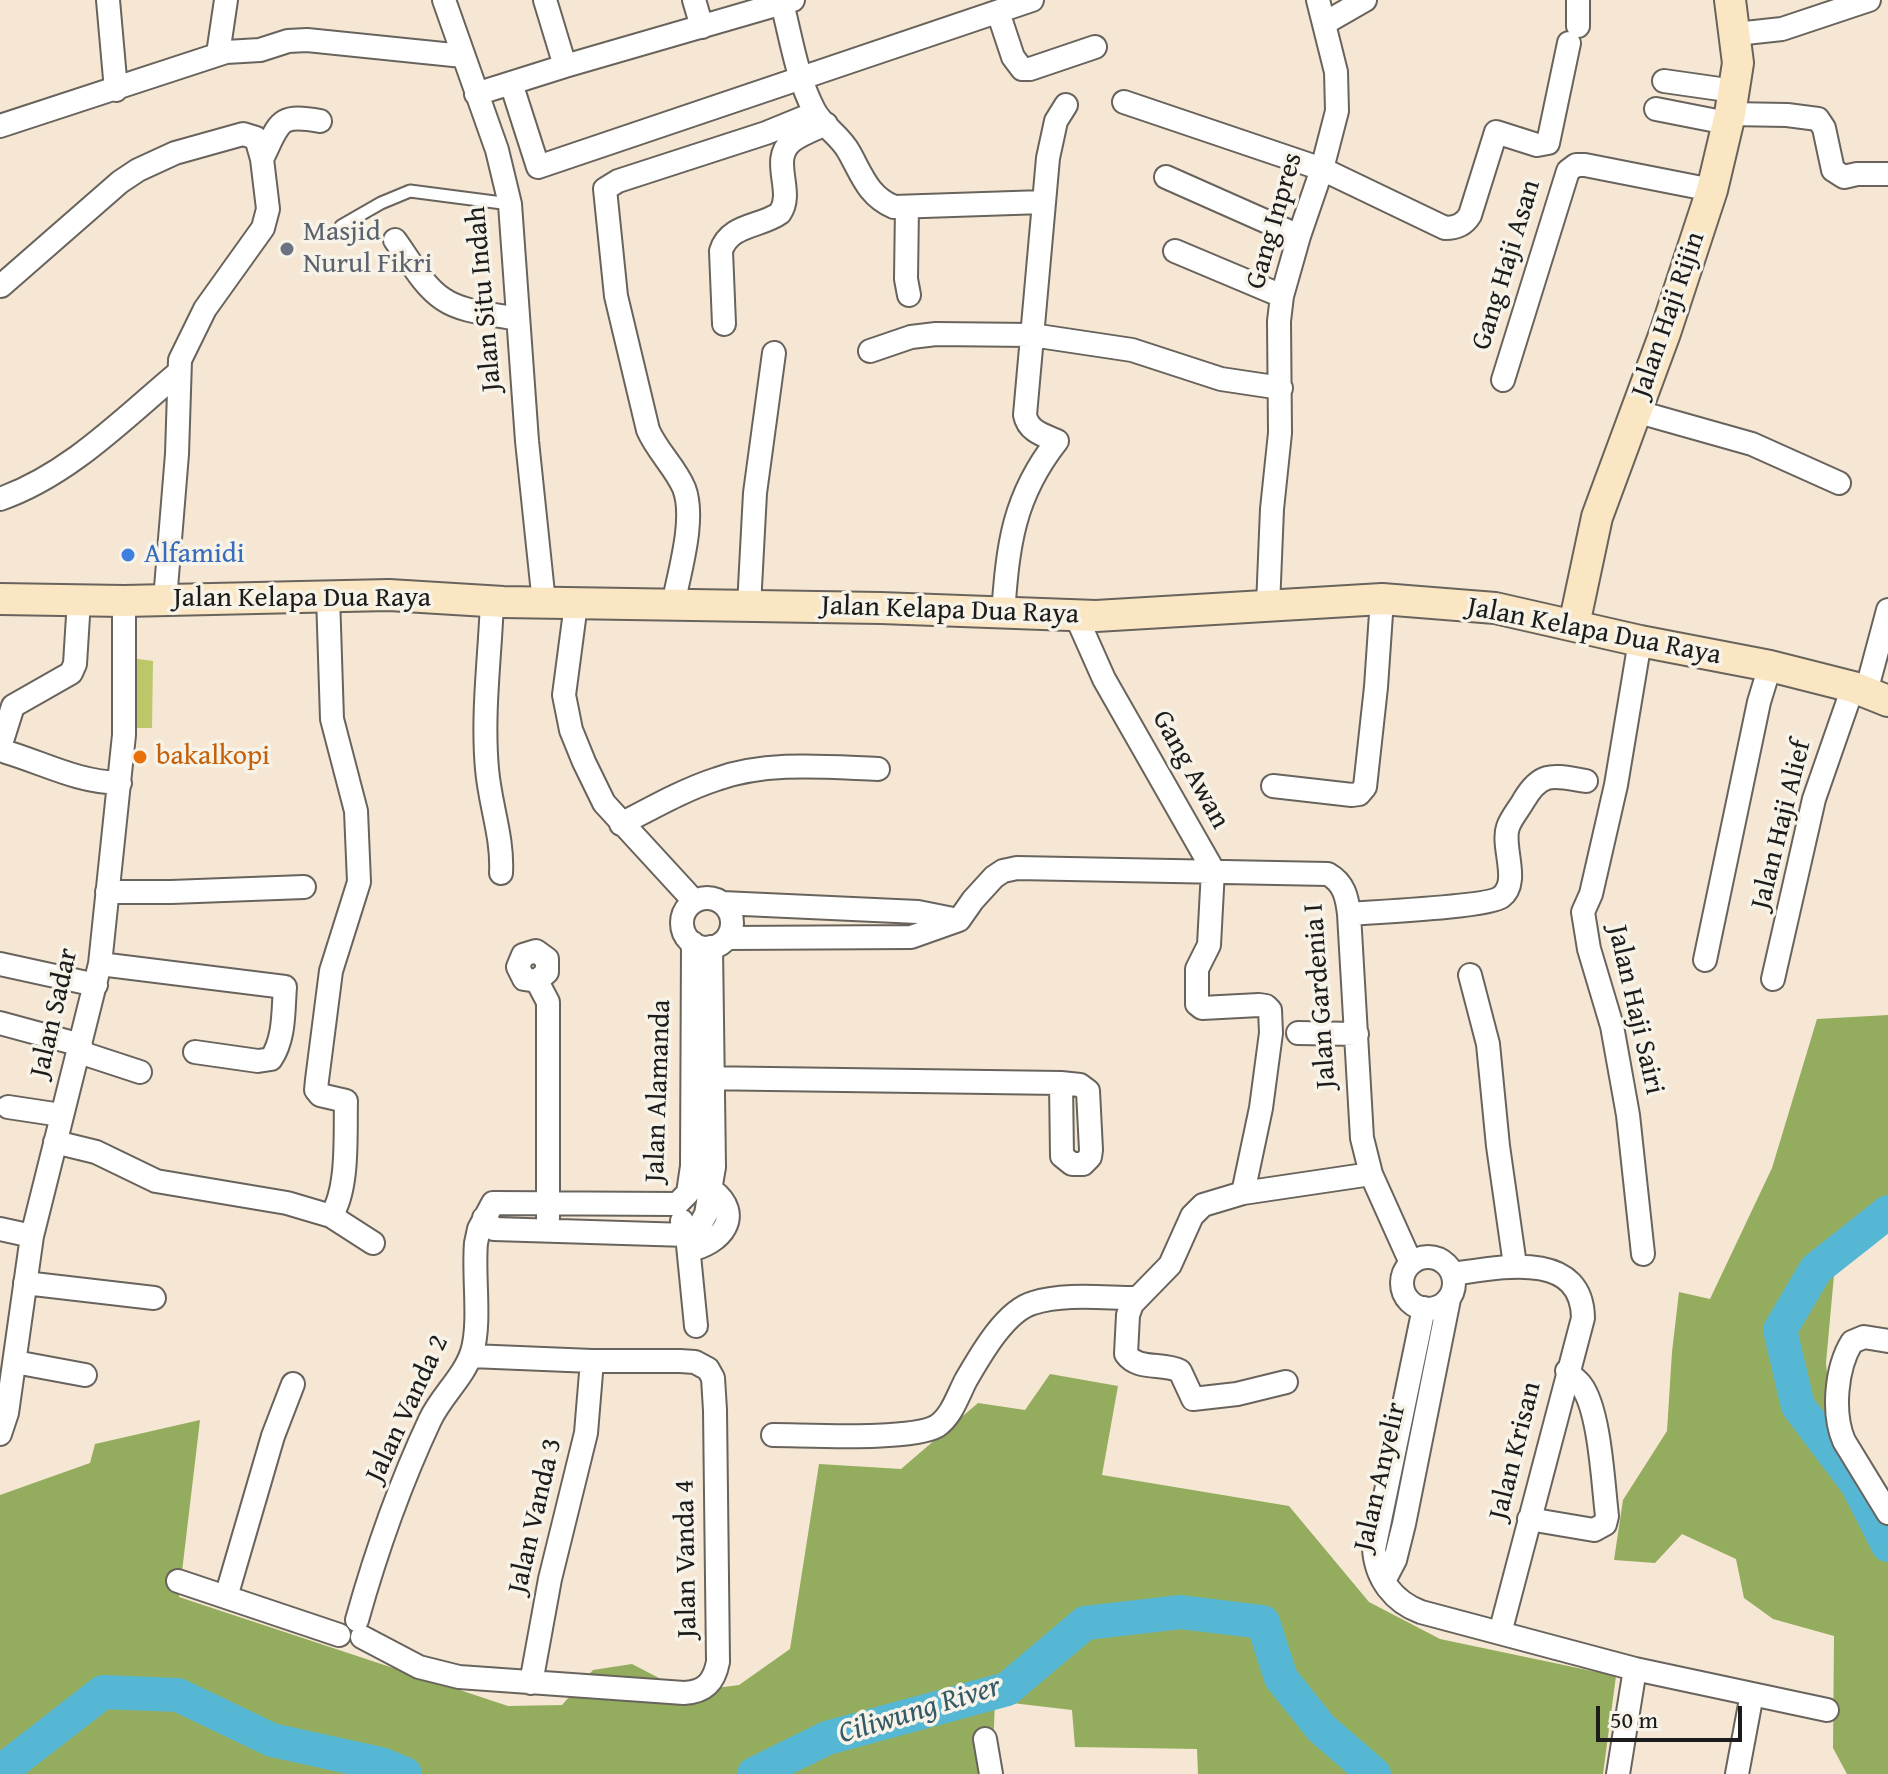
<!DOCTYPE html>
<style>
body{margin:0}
#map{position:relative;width:1888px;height:1774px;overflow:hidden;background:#f5e7d3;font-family:"Gentium Book Plus",serif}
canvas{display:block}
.scale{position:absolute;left:1596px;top:1706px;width:146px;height:36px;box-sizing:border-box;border:4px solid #1c1c1c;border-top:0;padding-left:10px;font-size:24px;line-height:28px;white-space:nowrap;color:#1c1c1c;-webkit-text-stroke:6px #f7f3e8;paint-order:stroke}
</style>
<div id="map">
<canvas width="1888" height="1774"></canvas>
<div class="scale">50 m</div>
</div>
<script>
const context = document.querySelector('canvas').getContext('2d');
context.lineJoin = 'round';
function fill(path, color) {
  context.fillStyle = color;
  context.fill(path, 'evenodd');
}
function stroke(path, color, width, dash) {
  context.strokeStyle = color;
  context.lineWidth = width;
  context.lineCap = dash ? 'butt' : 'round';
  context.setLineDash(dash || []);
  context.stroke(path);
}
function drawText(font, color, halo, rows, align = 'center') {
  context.font = font + ' "Gentium Book Plus",serif';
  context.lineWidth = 7;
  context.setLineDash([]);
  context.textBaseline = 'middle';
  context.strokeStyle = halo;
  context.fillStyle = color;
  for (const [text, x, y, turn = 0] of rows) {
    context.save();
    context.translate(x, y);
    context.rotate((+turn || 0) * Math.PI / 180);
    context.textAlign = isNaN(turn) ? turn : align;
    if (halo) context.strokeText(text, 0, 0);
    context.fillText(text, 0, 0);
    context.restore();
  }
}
const green = new Path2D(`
 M131,658L153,661L152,728H129Z`);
const forest = new Path2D(`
 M1888,1015V1231L1834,1275L1826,1363L1833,1433L1888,1522V1774H1847L1833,1748L1834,1636L1773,1619L1744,1598L1736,1559L1682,1534L1655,1563L1614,1560L1623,1500L1667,1431L1672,1352L1679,1292L1710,1299L1772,1168L1817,1019Z
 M1050,1374L1118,1386L1102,1475L1289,1506L1369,1602L1440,1639L1616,1676L1603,1774H1198L1197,1749L1075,1747L1072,1710L995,1701L992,1774H0V1495L90,1463L95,1444L200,1420L179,1597L508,1706L562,1705L593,1670L632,1664L686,1692L739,1685L790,1649L819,1464L901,1469L978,1403L1025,1410Z`);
const river = new Path2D(`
 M1888,1212L1816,1269L1780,1330L1798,1406L1857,1484L1888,1545
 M0,1772L103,1692L178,1695L272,1740L381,1764L405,1774
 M754,1774L827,1738L1007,1689L1085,1623L1181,1612L1263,1622L1281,1678L1321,1728L1374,1774`);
const lane = new Path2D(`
 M341,226L381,203L410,191L510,204`);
const street = new Path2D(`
 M108,0L116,90
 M444,0L497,150L510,204L527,441L544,603
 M545,0L565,66
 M694,0L702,27
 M782,3C791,38 797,78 814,110C822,126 840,135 849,152C862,175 868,196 894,207L1043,202
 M998,12L1013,57L1022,69H1030L1095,47
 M1325,23L1365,0
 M1578,26V0
 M1736,34L1782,29L1869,0
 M218,54L226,0
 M1664,81L1734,91
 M511,83L538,167L1032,0
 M476,94L565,66L793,0
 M1124,102L1322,169L1445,228C1456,228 1464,225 1470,215L1496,132L1537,145L1548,143L1569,43
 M1656,109L1727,123
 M1730,114L1787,115L1818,119L1824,128L1833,170L1844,177L1857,174H1888
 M0,126L226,52L260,50L288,41L307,40L463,56
 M262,159C280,123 277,113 320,121
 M1166,177L1299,236
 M907,207L906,279L909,295
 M395,240C409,259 423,286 443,299C463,313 495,314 518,319
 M1175,251L1282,296
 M1,286L120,182L138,170L175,153L243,134L256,138L262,159L268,209L263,228L205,309L180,360L177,454L165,600
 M724,324L721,251C729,224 761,227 780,213C795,191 769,160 792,141C801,134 815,129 826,124
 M870,351L911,337L936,334L1032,335L1132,350L1221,379L1281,388
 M1503,380L1568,171L1576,165H1585L1712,190
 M1635,411L1752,444L1839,483
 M0,499C69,475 123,419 178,373
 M328,596L332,719L356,811L359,882L331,971L317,1080L316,1090L320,1095L346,1101C345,1134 349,1189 331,1216
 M79,600L75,664L71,673L13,706L1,744L6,752C46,764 77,782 120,783
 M492,601C490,657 482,713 487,769C490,805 503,837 501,873
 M576,604L564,695L571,730L584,762L604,803L694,901
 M673,605C679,573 696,519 684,488C675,467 657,451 648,430L616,296L605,189L618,181L766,133L815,113
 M749,606L755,493L774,353
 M1268,606L1272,509L1280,433L1279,321L1282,296L1299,236L1322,169L1337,111L1336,72L1318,0
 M1003,614C1008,545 1013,497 1057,441C1043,435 1028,431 1025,415L1048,158L1056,121L1066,105
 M1076,616L1104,679L1213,870L1209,945L1197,969V1004L1202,1008L1259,1005L1266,1006L1270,1010L1271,1033L1261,1108L1243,1193
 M1640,641L1616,785L1591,894L1583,912L1589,949L1612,1026L1628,1115L1643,1254
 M1866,692L1888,610
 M1273,786L1352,795L1359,794L1365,787L1376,687L1382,599
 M621,824C652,808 683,790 717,779C768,761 825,767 878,769
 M107,892H171L304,887
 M682 923a25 25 0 1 1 50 0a25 25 0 1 1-50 0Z
 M722,903L918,912L958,920
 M1349,914C1373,912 1488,907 1501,897C1521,882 1501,847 1508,827C1511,818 1519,809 1524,800C1542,770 1554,776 1586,781
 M727,938L911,937L959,920L973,900L994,877L1003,871L1017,868L1328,874C1344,883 1347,897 1349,914L1362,1138L1371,1174L1411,1263
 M1705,960L1759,702L1770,666
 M0,964L96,985
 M100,964L285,987C283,1011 285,1038 271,1059L258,1061L195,1052
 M1470,975L1488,1044L1498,1146L1515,1265
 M1773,979L1814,799L1853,687
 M537,981L547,972V959L536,951L523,955L518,967L524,979L537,981L548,1002V1218
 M0,1023L81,1045
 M1298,1033L1357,1034
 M79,1052L140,1072
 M698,1078L1061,1083
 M1061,1083L1080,1085L1088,1091L1091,1150L1090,1157L1083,1164H1072L1062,1156Z
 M8,1107L61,1115
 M55,1142L96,1152L156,1181L287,1203L331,1216L373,1243
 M484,1218L494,1229L687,1235L700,1225L706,1214L714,1167L711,947
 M682,1221L687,1235L696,1326
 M0,1229L32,1236
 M689,1250C721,1244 745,1215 712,1190
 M1402 1283a26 26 0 1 1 52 0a26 26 0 1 1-52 0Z
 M1453,1274C1496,1268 1582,1248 1583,1318L1500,1633
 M25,1283L154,1298
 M1424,1308L1374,1549C1376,1579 1394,1602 1421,1612L1635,1669L1827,1710
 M1888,1341L1864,1337L1852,1342C1836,1368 1832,1413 1844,1441L1888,1513
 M15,1362L85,1375
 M1286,1382L1237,1394L1193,1399L1180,1371C1163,1362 1138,1371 1126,1354L1128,1315L1132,1304L1170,1265L1192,1216L1203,1205L1243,1193L1371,1174
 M0,1434L7,1413L32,1236L100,964L124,735V601
 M773,1435C808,1435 911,1441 937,1426C952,1416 958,1395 966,1380C980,1356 1005,1311 1033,1303C1064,1293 1104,1298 1136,1298
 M1529,1519L1594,1530L1605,1524L1607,1516C1603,1484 1600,1410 1581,1385C1577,1380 1571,1376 1567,1371
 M178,1581L339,1635
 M1384,1581L1395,1560L1404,1524L1449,1299
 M226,1597L273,1436L293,1384
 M357,1620C376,1552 400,1484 430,1420C441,1396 464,1377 472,1352C481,1323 473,1276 476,1243L479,1229L493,1203L677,1204L688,1193L692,1166L693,943
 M362,1637L419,1667L459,1677L684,1693C705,1692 714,1682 718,1662L715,1410L713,1378L708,1369L695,1362L680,1361H592L471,1356
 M531,1683L550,1579L586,1433L592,1361
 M985,1739L991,1774
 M1618,1774L1635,1669
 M1737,1774L1752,1694`);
const secondary = new Path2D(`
 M0,599L124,601L389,595L503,602L881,608L1096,616L1382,599L1495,608L1640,641L1770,666L1853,687L1888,701
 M1574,625L1597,517L1665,333L1712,190L1730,114L1738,63L1730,0`);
const markers = [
 [287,249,8,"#6b7280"],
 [128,555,8,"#3f7fe0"],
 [140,757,8,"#e8710a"]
];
const streetNames = [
 ["Gang Inpres",1275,221,-74],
 ["Gang Haji Asan",1507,265,-73],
 ["Jalan Situ Indah",485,299,-95],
 ["Jalan Haji Rijin",1669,315,-71],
 ["Jalan Kelapa Dua Raya",302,599],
 ["Jalan Kelapa Dua Raya",950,611,2],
 ["Jalan Kelapa Dua Raya",1594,632,11],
 ["Gang Awan",1190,770,61],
 ["Jalan Haji Alief",1782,825,-76],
 ["Jalan Gardenia I",1321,996,-94],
 ["Jalan Haji Sairi",1635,1010,77],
 ["Jalan Sadar",55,1013,-77],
 ["Jalan Alamanda",659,1091,-88],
 ["Jalan Vanda 2",408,1409,-65],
 ["Jalan Krisan",1516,1451,-76],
 ["Jalan Anyelir",1381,1477,-77],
 ["Jalan Vanda 3",536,1516,-77],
 ["Jalan Vanda 4",687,1559,-91]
];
const worshipNames = [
 ["Masjid",303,233],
 ["Nurul Fikri",303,265]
];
const shopNames = [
 ["Alfamidi",144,555]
];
const foodNames = [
 ["bakalkopi",156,757]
];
const waterNames = [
 ["Ciliwung River",920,1711,-17]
];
fill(green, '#bbc769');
fill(forest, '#94ac5d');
stroke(river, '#56b7d4', 34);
stroke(lane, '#68635c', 15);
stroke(street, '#68635c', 26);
stroke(secondary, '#68635c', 34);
stroke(lane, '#fff', 11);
stroke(street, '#fff', 22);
stroke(secondary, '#fbe6c4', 30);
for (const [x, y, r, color] of markers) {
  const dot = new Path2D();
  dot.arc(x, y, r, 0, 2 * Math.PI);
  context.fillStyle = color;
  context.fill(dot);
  stroke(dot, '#f7f3e8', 3);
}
drawText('28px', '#1c1c1c', '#f7f3e8', streetNames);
drawText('28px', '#5b616d', '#f7f3e8', worshipNames, 'left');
drawText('28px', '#366cbe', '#f7f3e8', shopNames, 'left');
drawText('28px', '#c56008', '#f7f3e8', foodNames, 'left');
drawText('italic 30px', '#335a66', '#f7f3e8', waterNames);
</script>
